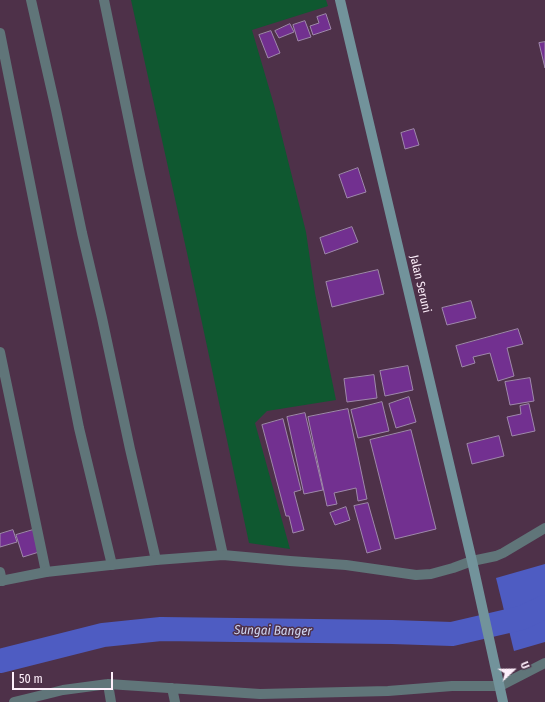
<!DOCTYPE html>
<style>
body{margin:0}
#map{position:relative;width:545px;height:702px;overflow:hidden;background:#4e3149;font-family:"Fira Sans Condensed",sans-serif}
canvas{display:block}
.north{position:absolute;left:493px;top:650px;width:40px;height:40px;-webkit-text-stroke:3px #4e3149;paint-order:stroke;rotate:68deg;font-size:11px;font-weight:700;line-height:16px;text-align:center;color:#feeffb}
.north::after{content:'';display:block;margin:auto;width:14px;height:18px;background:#feeffb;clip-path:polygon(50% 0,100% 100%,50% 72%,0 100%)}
.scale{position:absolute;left:12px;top:672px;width:101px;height:18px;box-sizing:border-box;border:2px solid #feeffb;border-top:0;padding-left:5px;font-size:12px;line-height:14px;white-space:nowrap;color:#feeffb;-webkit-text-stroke:3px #4e3149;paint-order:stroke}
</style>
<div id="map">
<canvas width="545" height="702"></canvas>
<div class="north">U</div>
<div class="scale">50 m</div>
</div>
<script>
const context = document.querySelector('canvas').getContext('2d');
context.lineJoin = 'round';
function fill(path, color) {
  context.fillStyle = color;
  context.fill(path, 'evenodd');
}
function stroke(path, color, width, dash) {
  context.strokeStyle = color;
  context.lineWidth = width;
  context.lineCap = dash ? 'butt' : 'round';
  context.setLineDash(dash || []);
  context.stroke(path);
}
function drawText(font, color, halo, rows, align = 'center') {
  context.font = font + ' "Fira Sans Condensed",sans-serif';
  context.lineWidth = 3;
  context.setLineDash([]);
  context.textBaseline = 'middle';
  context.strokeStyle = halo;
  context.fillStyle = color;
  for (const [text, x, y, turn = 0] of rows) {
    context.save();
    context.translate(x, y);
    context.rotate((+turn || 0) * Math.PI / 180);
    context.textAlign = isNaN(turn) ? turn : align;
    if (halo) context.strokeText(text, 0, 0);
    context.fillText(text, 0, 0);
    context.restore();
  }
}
const green = new Path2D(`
 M131,0H326L328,6L252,30L274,105L306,232L315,293L328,361L336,400L267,411L255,423L290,549L249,543L189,262Z`);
const water = new Path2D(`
 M545,564V642L514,651L496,578Z`);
const river = new Path2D(`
 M0,661L103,635L161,629L392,632L452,634L521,618L545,607`);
const building = new Path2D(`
 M326,14L331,29L313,35L310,26L319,23L317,17Z
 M305,21L311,37L298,41L293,25Z
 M290,24L294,32L279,38L275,31Z
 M271,31L280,53L268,58L259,35Z
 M545,42V68L539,43Z
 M414,129L419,145L405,149L401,133Z
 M358,168L366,192L347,198L339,175Z
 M352,227L358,242L325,254L320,238Z
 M378,270L384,294L332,307L326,282Z
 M471,301L476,318L447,325L442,308Z
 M518,329L523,344L507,348L514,376L498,381L490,353L473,357L475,363L462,367L456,346Z
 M408,366L413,390L385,396L380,371Z
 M374,375L377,398L347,402L344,379Z
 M530,378L534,401L510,405L505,382Z
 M409,397L416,422L396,428L389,404Z
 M382,402L389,431L358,438L351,410Z
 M529,404L535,431L512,436L507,417L521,414L520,406Z
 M348,409L367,499L358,501L356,488L334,493L337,504L327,506L308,417Z
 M305,413L323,490L304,494L287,417Z
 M283,419L301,490L294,492L304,530L293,533L289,516H286L262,425Z
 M411,430L436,529L395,539L370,440Z
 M499,436L504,456L472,464L467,444Z
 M368,503L381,549L367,553L354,506Z
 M346,507L350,520L335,525L330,513Z
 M13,530L17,542L0,547V534Z
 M33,530L39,552L23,557L16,535Z`);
const minor = new Path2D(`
 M31,0L56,110L82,233L102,318L130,449L156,560
 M104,0L139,170L223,555
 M0,33L79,428L112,565
 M0,352L46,572
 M0,572L2,581
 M108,684L111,702
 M172,688L175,702
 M14,702L63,690L108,684L260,694L388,691L452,686H500L545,663`);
const tertiary = new Path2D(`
 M0,581L46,572L156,560L223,555L290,561L346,565L416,575L431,574L453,568L472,561L496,556L503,553L545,528`);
const secondary = new Path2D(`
 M340,0L472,561L503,702`);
const streetNames = [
 ["Jalan Seruni",420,284,77]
];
const waterNames = [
 ["Sungai Banger",273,631,1]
];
fill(green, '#0f5830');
fill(water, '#4e5cc2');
stroke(river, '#4e5cc2', 24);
fill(building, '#723090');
stroke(building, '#9f88ab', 1);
stroke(minor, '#607579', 10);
stroke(tertiary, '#607579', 10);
stroke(secondary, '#72939b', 10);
drawText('12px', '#feeffb', '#4e3149', streetNames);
drawText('italic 13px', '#cfd6f1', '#4e3149', waterNames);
</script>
